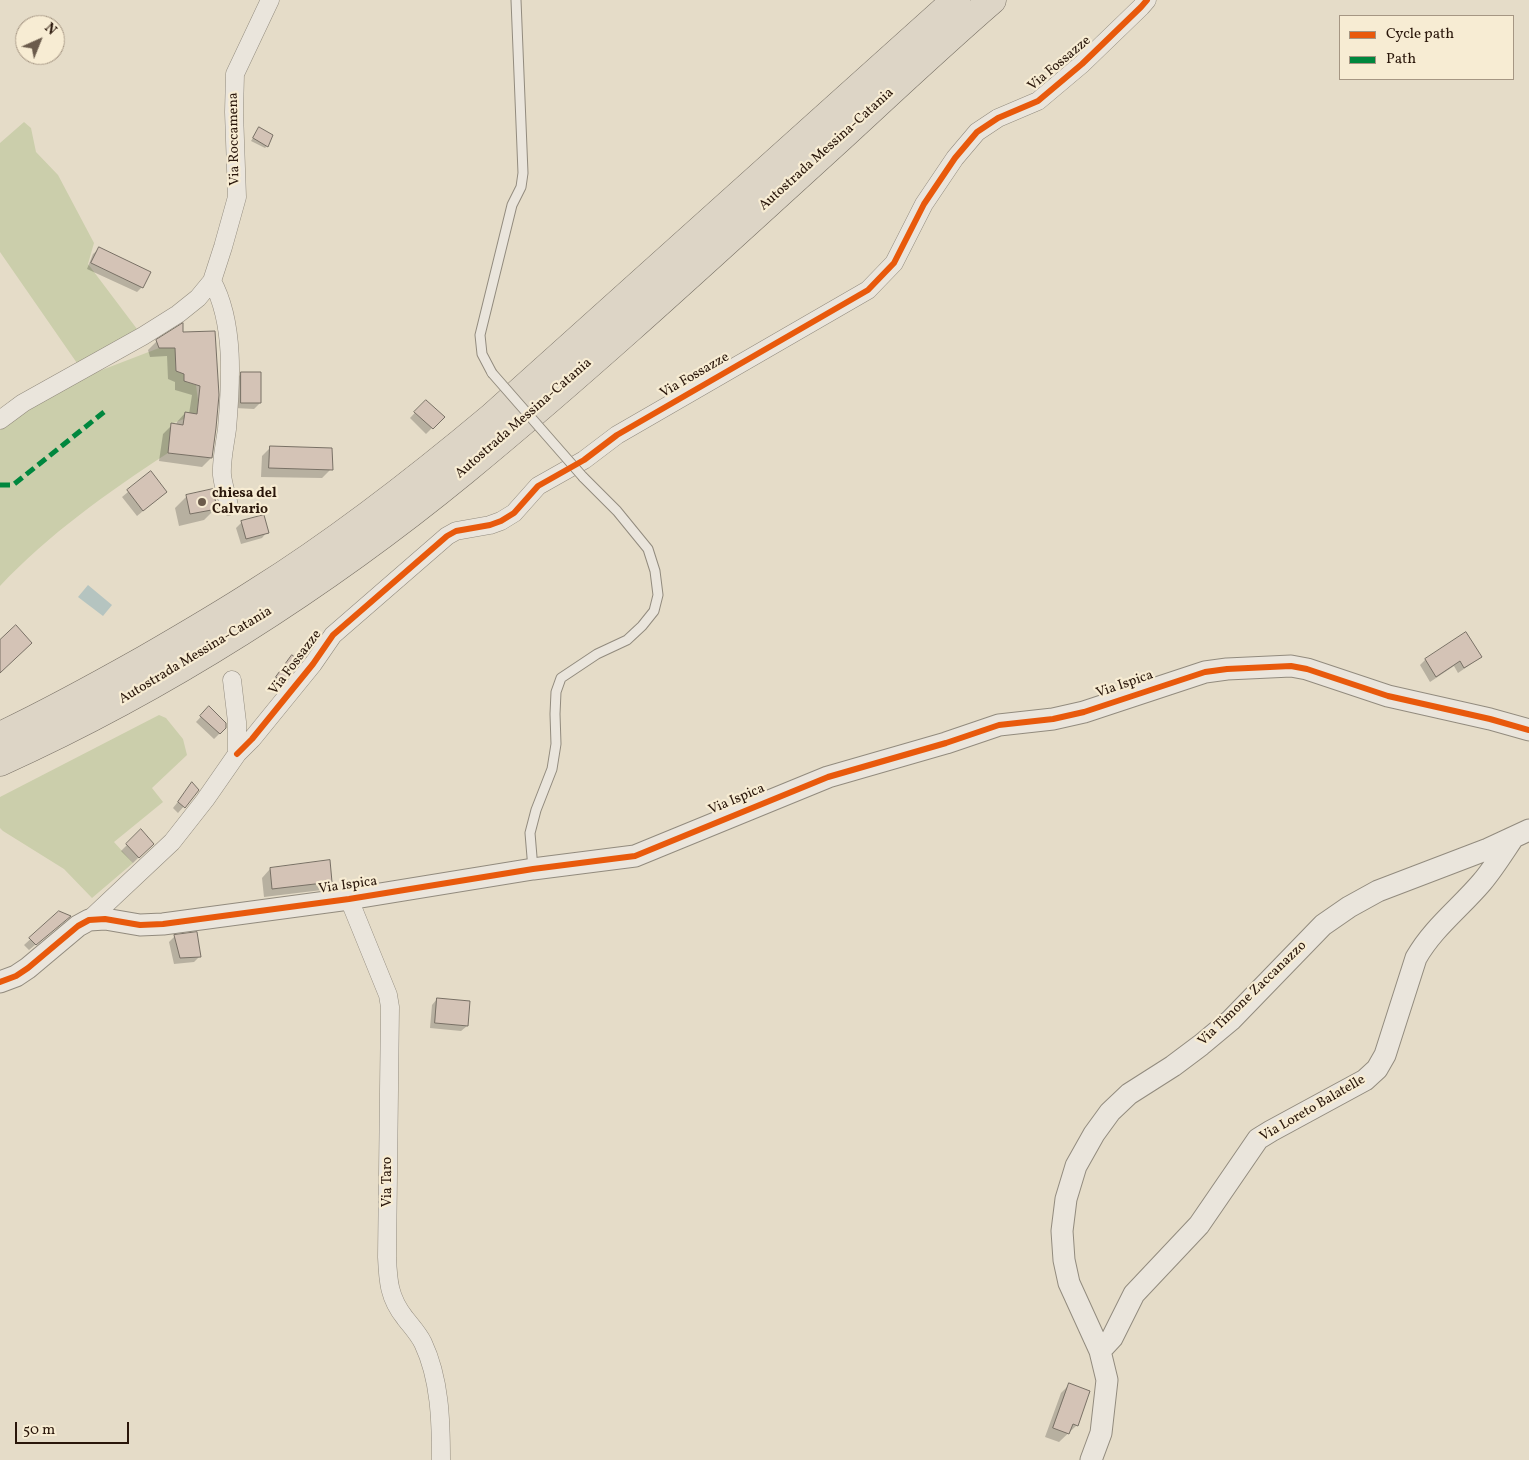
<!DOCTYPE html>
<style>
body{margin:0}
#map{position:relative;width:1529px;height:1460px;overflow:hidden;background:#e5dcc8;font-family:Vollkorn,serif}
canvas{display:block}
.legend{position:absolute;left:1339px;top:15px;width:175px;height:65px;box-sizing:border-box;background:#f7ecd3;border:1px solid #a59683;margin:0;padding:6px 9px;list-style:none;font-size:15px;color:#29160a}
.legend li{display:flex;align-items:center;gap:10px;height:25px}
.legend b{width:25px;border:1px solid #a59683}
.north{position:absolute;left:15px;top:15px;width:50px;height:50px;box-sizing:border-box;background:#f7ecd3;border:1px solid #a59683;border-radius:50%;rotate:44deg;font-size:14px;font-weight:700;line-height:20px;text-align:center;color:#29160a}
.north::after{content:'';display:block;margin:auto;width:18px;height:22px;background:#6b5b4c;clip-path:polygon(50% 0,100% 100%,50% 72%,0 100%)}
.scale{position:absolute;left:15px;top:1422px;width:114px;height:22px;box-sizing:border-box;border:2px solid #29160a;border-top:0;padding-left:6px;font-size:15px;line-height:18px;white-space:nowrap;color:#29160a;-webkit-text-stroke:4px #f7ecd3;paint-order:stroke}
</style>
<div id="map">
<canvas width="1529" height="1460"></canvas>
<ul class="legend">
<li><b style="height:6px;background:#e8590c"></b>Cycle path</li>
<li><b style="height:6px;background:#00873e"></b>Path</li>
</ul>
<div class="north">N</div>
<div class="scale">50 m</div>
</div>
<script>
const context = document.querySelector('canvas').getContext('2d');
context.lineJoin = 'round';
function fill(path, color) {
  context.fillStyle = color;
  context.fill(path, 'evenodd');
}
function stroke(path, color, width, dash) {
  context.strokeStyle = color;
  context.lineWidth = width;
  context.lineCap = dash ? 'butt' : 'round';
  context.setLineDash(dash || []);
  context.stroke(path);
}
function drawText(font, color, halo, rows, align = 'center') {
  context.font = font + ' Vollkorn,serif';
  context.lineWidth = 4.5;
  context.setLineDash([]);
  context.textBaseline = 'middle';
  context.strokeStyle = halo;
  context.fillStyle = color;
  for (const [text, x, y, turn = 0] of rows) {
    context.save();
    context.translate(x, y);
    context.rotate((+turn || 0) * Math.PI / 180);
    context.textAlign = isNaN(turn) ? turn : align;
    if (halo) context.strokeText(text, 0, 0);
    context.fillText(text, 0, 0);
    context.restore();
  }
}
const green = new Path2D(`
 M24,122L31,128L36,152L58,175L94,243L88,264L137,329L79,366L0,252V143Z
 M159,348H175L184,374V381L196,385L198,400L197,414L171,424L168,453C108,492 49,534 0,586V430L28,410L94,373Z
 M159,715L166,718L183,739L187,755L152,788L163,802L114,842L133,863L92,898L64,869L3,831L0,828V797Z`);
const water = new Path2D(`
 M88,585L112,605L103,616L78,597Z`);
const shadow = new Path2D(`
 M257,131L267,146L265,148L251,141Z
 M99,249L142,287L137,292L87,269L93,254Z
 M214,332L211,458L202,467L159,461L163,434L172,425H176L177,422L185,413L189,414L192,395L175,390V382L168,379L167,356L150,357L148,350L157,341L182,333Z
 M241,374L260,403L254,409L235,408L236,379Z
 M426,401L443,417L426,434L410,418Z
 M270,448L331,469L322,478L261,477L262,456Z
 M151,473L160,497L137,516L122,497Z
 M187,496L216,508L204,520L179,526L175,508Z
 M242,522L267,532L262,538L241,544L236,528Z
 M1465,634L1480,656L1474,662L1458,673L1454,666L1430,682L1420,665L1425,660Z
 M292,656L283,682L277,688L271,683Z
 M209,708L225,728L214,739L196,722Z
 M192,784L198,790L178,813L173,808Z
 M141,831L152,844L133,863L121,851Z
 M270,869L331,881L322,890L264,897L262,878Z
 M60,912L64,921L29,950L24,945Z
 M175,936L200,956L194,962L174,964L169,942Z
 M437,999L467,1026L461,1031L430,1028L432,1005Z
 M1069,1385L1077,1425L1059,1442L1045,1437L1061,1393Z`);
const building = new Path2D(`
 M259,127L273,135L268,147L253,138Z
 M99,247L151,272L143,288L91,263Z
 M183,323V332L215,331L219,395L216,428L212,458L168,453L171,423L183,425L185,412L197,414L200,386L184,381V374L176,371L175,348H159L156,340Z
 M241,372H261V403H241Z
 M426,400L445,417L433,429L414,412Z
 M270,446L332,448L333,470L269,468Z
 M151,471L167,492L143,511L127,490Z
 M213,489L217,509L190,514L186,495Z
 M264,515L269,533L246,539L241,521Z
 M16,625L32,643L0,673V640Z
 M1466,632L1482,657L1464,668L1460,661L1436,677L1425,659Z
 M292,655L301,662L284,683L276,677Z
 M209,706L226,723V728L220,734L200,716Z
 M192,782L199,790L185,808L178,802Z
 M141,829L154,844L139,858L126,844Z
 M330,860L332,882L272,889L270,868Z
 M59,911L71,916L36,945L29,938Z
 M197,932L201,957L180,958L174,935Z
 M437,998L470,1001L468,1026L435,1023Z
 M1069,1383L1090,1391L1078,1426L1073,1424L1069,1434L1053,1428Z`);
const service = new Path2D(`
 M492,373L482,354L480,335L512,205L521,187L523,173L516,0
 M533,869L530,833L536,810L552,769L556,744L555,714L556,692L561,678L597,654L627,640L642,626L654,611L658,595L655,571L648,549L617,511L583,477`);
const minor = new Path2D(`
 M212,281C235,323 231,383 227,429C225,444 221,461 222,475C223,485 227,496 229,506
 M0,420L23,403L143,336L178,314L198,298L212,281L223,247L237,197L234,112L235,74L270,0
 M237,754L252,739L313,664L333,635L447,536L456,531L490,525L501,521L514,513L538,486L584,460L617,435L868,290L894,263L924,204L955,158L977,132L998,118L1038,101L1082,64L1141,7L1147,0
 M349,899L388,995L390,1007L387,1257C388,1281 389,1298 405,1318C411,1326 418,1333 423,1343C440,1379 441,1421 441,1460
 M89,920L172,842L205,800L237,754V722L232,680`);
const tertiary = new Path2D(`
 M0,982L16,976L28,968L78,926L89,920L105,919L140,925L163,924L349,899L533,869L635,856L828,777L946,743L999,725L1053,719L1084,712L1205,672L1227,669L1291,666L1307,669L1388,696L1490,719L1529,730
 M1100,1351L1112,1338L1134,1294L1199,1225L1258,1139L1271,1131L1365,1080L1377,1069L1385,1055L1416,958C1433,928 1460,908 1482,882C1493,869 1503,853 1513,838
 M1091,1460L1101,1433L1107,1380L1100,1351L1069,1283L1064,1260L1062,1231L1066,1199L1076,1166L1094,1134L1110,1112L1129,1094L1173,1066L1201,1045L1231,1020L1323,925L1349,907L1378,891L1488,849L1529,830`);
const motorway = new Path2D(`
 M0,736C49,713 96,687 144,660C182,638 220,616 257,592C340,540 418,479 493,416L956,0
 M0,762C164,688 325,585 464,471C593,365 715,252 838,140C889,93 940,45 992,0`);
const serviceBridge = new Path2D(`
 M492,373L583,477`);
const quiet = new Path2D(`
 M0,485H13L104,412`);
const cycleway = new Path2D(`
 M237,754L252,739L313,664L333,635L447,536L456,531L490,525L501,521L514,513L538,486L584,460L617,435L868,290L894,263L924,204L955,158L977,132L998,118L1038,101L1082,64L1141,7L1147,0
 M0,982L16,976L28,968L78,926L89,920L105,919L140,925L163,924L349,899L533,869L635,856L828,777L946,743L999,725L1053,719L1084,712L1205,672L1227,669L1291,666L1307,669L1388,696L1490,719L1529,730`);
const markers = [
 [202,502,5,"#6b5b4c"]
];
const streetNames = [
 ["Via Fossazze",1060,64,-40],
 ["Via Roccamena",235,139,-91],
 ["Autostrada Messina-Catania",827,150,-42],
 ["Via Fossazze",695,376,-30],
 ["Autostrada Messina-Catania",524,419,-41],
 ["Autostrada Messina-Catania",196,656,-31],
 ["Via Fossazze",296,663,-53],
 ["Via Ispica",1125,685,-19],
 ["Via Ispica",737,800,-23],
 ["Via Ispica",348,886,-8],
 ["Via Timone Zaccanazzo",1253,994,-44],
 ["Via Loreto Balatelle",1313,1109,-30],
 ["Via Taro",388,1182,-90]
];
const poiNames = [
 ["chiesa del",212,494],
 ["Calvario",212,510]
];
fill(green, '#cbceab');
fill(water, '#b5c4c0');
fill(shadow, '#0003');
fill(building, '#d4c3b6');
stroke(building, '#787065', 1);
stroke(service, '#928b7e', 11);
stroke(minor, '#928b7e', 19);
stroke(tertiary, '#928b7e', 23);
stroke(motorway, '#787065', 29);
stroke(service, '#eae5dc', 9);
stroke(minor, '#eae5dc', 18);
stroke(tertiary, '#eae5dc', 21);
stroke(motorway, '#ddd5c6', 28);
stroke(serviceBridge, '#928b7e', 11, []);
stroke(serviceBridge, '#eae5dc', 9);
stroke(quiet, '#00873e', 5, [10, 5]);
stroke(cycleway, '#e8590c', 6);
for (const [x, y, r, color] of markers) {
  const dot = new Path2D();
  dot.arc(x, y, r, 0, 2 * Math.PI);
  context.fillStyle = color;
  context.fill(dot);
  stroke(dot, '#f7ecd3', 2);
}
drawText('14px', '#29160a', '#f7ecd3', streetNames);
drawText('bold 14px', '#29160a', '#f7ecd3', poiNames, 'left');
</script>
